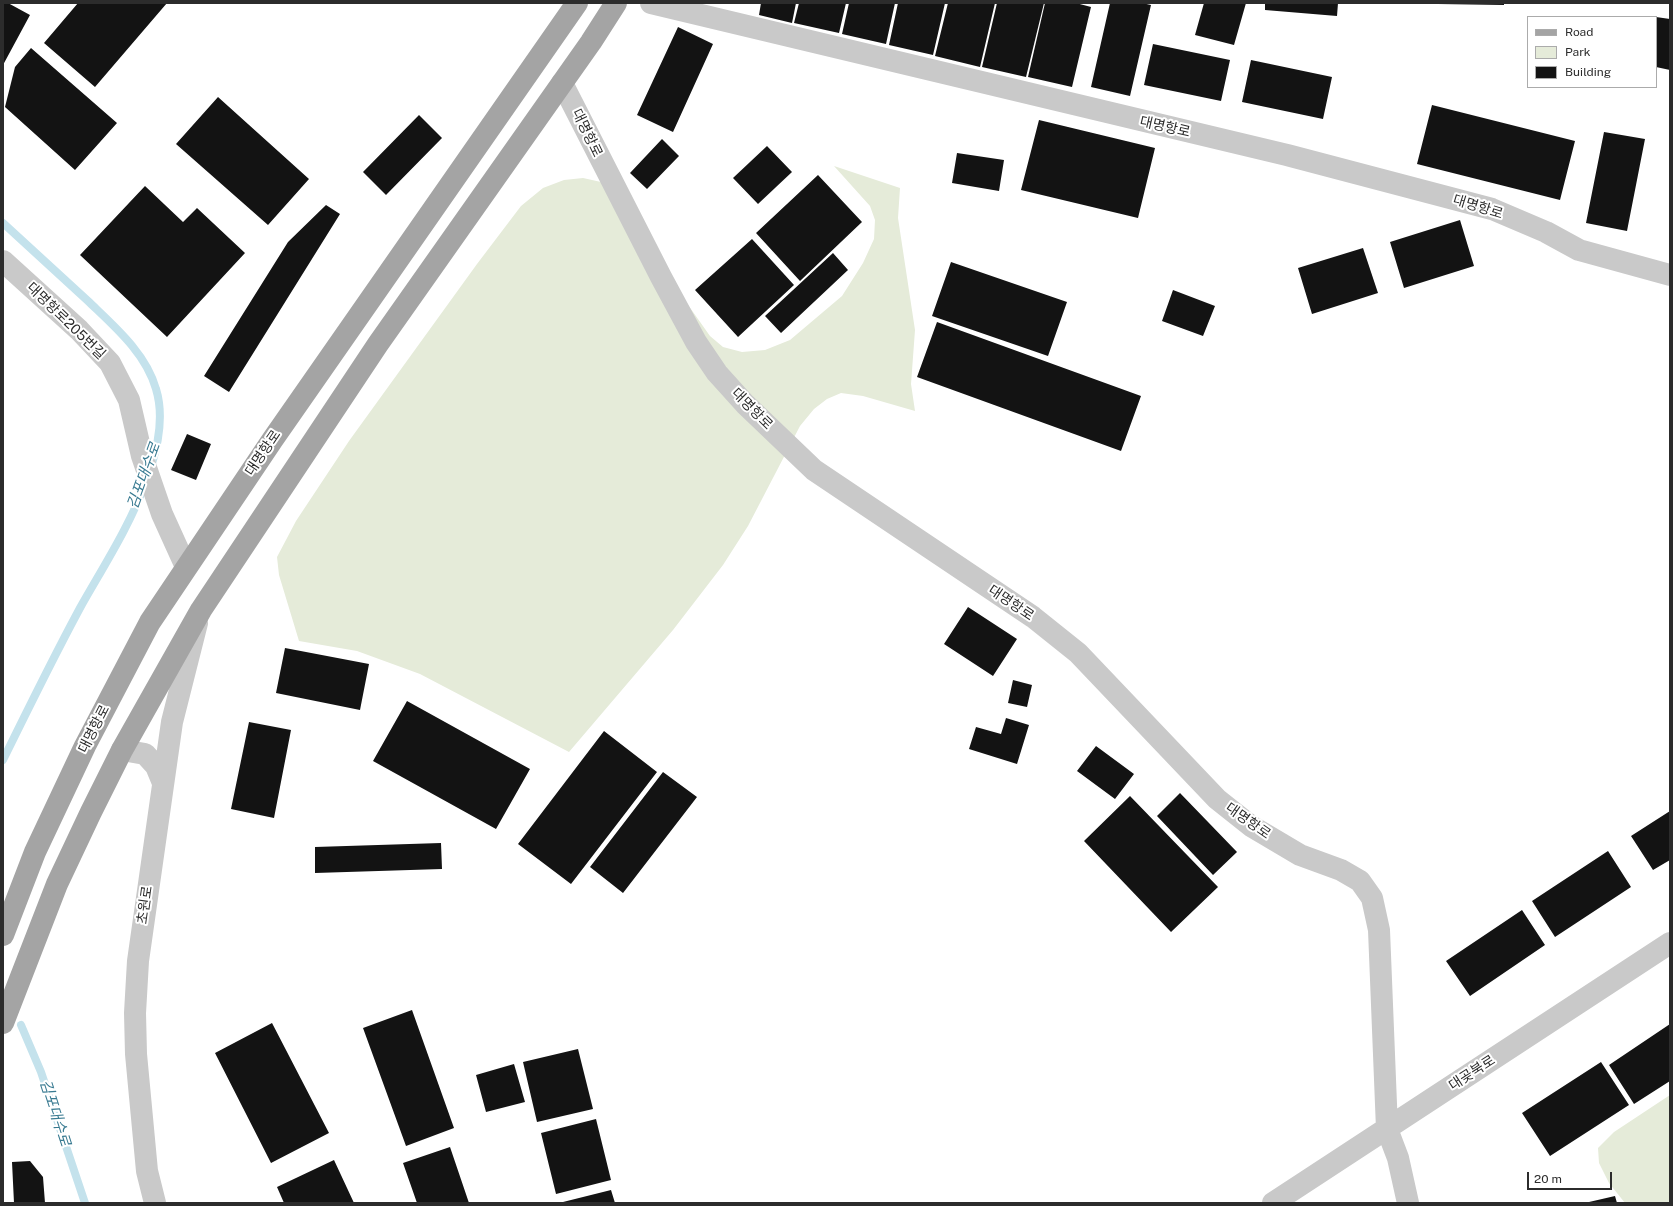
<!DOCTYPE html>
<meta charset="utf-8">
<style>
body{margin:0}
#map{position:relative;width:1673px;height:1206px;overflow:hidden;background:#fff;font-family:"Public Sans",sans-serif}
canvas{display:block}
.frame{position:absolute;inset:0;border:4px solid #2c2c2c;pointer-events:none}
.legend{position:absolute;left:1527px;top:16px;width:130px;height:72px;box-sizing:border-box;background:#fff;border:1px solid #ababab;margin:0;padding:5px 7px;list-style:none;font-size:12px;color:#2c2c2c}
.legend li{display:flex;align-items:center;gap:8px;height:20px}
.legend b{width:20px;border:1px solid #ababab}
.scale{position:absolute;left:1527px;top:1172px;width:85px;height:18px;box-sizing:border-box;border:2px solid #2c2c2c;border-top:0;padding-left:5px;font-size:12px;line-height:14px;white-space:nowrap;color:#2c2c2c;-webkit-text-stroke:3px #fff;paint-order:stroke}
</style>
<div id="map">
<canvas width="1673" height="1206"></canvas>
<div class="frame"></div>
<ul class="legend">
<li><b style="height:5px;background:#a4a4a4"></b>Road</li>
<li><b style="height:11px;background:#e5ebd9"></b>Park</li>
<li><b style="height:11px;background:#131313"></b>Building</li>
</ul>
<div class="scale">20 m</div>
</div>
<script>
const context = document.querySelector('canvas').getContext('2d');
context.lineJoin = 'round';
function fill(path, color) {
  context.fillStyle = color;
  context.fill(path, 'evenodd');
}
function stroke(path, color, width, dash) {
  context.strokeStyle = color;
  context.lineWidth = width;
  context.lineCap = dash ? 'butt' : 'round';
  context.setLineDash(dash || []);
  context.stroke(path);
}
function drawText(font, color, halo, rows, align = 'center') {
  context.font = font + ' "Public Sans","Noto Sans KR",sans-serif';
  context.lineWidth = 4;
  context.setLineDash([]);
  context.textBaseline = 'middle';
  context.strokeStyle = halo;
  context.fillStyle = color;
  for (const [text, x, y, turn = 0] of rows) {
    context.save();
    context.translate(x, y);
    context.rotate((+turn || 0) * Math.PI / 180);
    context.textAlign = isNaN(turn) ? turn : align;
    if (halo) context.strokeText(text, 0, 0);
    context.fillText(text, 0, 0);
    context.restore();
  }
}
const green = new Path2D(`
 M834,166L900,188L898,218L915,330L911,384L915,411L863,396L841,393L827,399L814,409L800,426L748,526L723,565L673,630L569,752L420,674L357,651L299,641L279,575L277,557L296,521L349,441L477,264L521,206L543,188L564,180L583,178L601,182L710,336L723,347L742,352L765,350L790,340L842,296L863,263L874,239L875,220L870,206Z
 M1670,1095V1203H1625L1609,1183L1599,1163L1598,1148L1614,1132Z`);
const stream = new Path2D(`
 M3,223C31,249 60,275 88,301C114,326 146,353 156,389C164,415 159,442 151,467
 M3,760C28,709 53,658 80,608C103,567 130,526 146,481
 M21,1025L41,1072L85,1203`);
const building = new Path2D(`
 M3,3H8L30,15L3,65Z
 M78,3H167L95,87L44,43Z
 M761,3H796L792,23L759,15Z
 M799,3H846L839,33L794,23Z
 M849,3H895L886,44L842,34Z
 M898,3H945L933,55L889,45Z
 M948,3H995L980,67L935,56Z
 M997,3H1044L1026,77L982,67Z
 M1045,3H1076L1091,7L1072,87L1028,77Z
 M1110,3H1142L1151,5L1130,96L1091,87Z
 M1204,3H1246L1234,45L1195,35Z
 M1265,3H1338L1337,16L1265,10Z
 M1438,3H1504V5L1438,4Z
 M1656,17L1670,19V70L1656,67Z
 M678,27L713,44L673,132L637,115Z
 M1153,44L1230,60L1221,101L1144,85Z
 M31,48L117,123L75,170L5,107L15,67Z
 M1251,60L1332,77L1323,119L1242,102Z
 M218,97L309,179L268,225L176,144Z
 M1432,105L1575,141L1560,200L1417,164Z
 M419,115L442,138L386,195L363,172Z
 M1039,120L1155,148L1138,218L1021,190Z
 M1604,132L1645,139L1627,231L1586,223Z
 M662,139L679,156L647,189L630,173Z
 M767,146L792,172L758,204L733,178Z
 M957,153L1004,160L999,191L952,183Z
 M818,175L862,222L800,281L756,233Z
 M145,186L183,222L197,208L245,253L167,337L80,255Z
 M326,205L340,214L229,392L204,376L288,242Z
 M1460,220L1474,266L1404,288L1390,242Z
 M752,239L794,285L738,337L695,290Z
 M1363,248L1378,293L1312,314L1298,268Z
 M833,253L848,270L781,333L765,316Z
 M951,262L1067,302L1048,356L932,316Z
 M1173,290L1215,306L1203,336L1162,321Z
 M937,322L1141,396L1121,451L917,377Z
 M187,434L211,444L196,480L171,470Z
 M968,607L1017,639L993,676L944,644Z
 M285,648L369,664L360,710L276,693Z
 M1013,680L1032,685L1027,707L1008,703Z
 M407,701L530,769L496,829L373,761Z
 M1006,718L1029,725L1017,764L969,749L976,727L1001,734Z
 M249,722L291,730L274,818L231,809Z
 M604,731L657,772L571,884L518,844Z
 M1096,746L1134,774L1115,799L1077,771Z
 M663,772L697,797L623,893L590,867Z
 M1180,793L1237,852L1213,875L1157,816Z
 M1130,796L1218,887L1171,932L1084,841Z
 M1670,811V860L1653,870L1631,836Z
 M441,843L442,869L315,873V847Z
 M1608,851L1631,887L1555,937L1532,901Z
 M1522,910L1545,945L1470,996L1446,961Z
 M412,1010L454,1128L406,1146L363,1028Z
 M272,1023L329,1133L271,1163L215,1053Z
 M1670,1024V1081L1634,1104L1609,1065Z
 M578,1049L593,1109L537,1122L523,1062Z
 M1601,1062L1629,1105L1550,1156L1522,1113Z
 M514,1064L525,1102L486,1112L476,1075Z
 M596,1119L611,1180L556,1194L541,1133Z
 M450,1147L469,1203H417L403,1163Z
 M334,1160L354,1203H284L277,1187Z
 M30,1161L43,1177L45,1203H14L12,1162Z
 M611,1190L615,1203H563V1202Z
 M1615,1196L1617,1203H1589V1202Z`);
const minor = new Path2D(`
 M651,3L1287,155L1492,209L1546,232L1579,250L1670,275
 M562,83L661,277L696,342L717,373L745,404L814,470L1033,617L1078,653L1217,799L1251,826L1300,855L1341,870L1360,881L1372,898L1379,930L1387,1129L1398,1158L1408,1203
 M3,261L79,330L110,363L129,400L142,456L162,514L186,567
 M122,750L145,754L156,766L163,783
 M155,1203L147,1171L136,1054L135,1013L138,961L172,722L197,623
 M1273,1203L1670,943`);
const major = new Path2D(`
 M3,935L35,852L85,746L150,622L273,439L577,3
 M3,1023L57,884L91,812L122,750L201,610L378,344L591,42L616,3`);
const streetNames = [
 ["대명항로",1165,127,13],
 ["대명항로",587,133,64],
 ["대명항로",1478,207,17],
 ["대명항로205번길",66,321,44],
 ["대명항로",752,409,45],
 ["대명항로",263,453,-56],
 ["대명항로",1011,603,34],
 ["대명항로",94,729,-63],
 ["대명항로",1248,821,35],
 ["초원로",145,905,-82],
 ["대곶북로",1472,1073,-33]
];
const waterNames = [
 ["김포대수로",144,476,-70],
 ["김포대수로",55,1113,72]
];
fill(green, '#e5ebd9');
stroke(stream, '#c4e2ec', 8);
fill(building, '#131313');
stroke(minor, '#c9c9c9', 22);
stroke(major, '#a4a4a4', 22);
drawText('14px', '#2c2c2c', '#fff', streetNames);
drawText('italic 15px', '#387a91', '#fff', waterNames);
</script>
